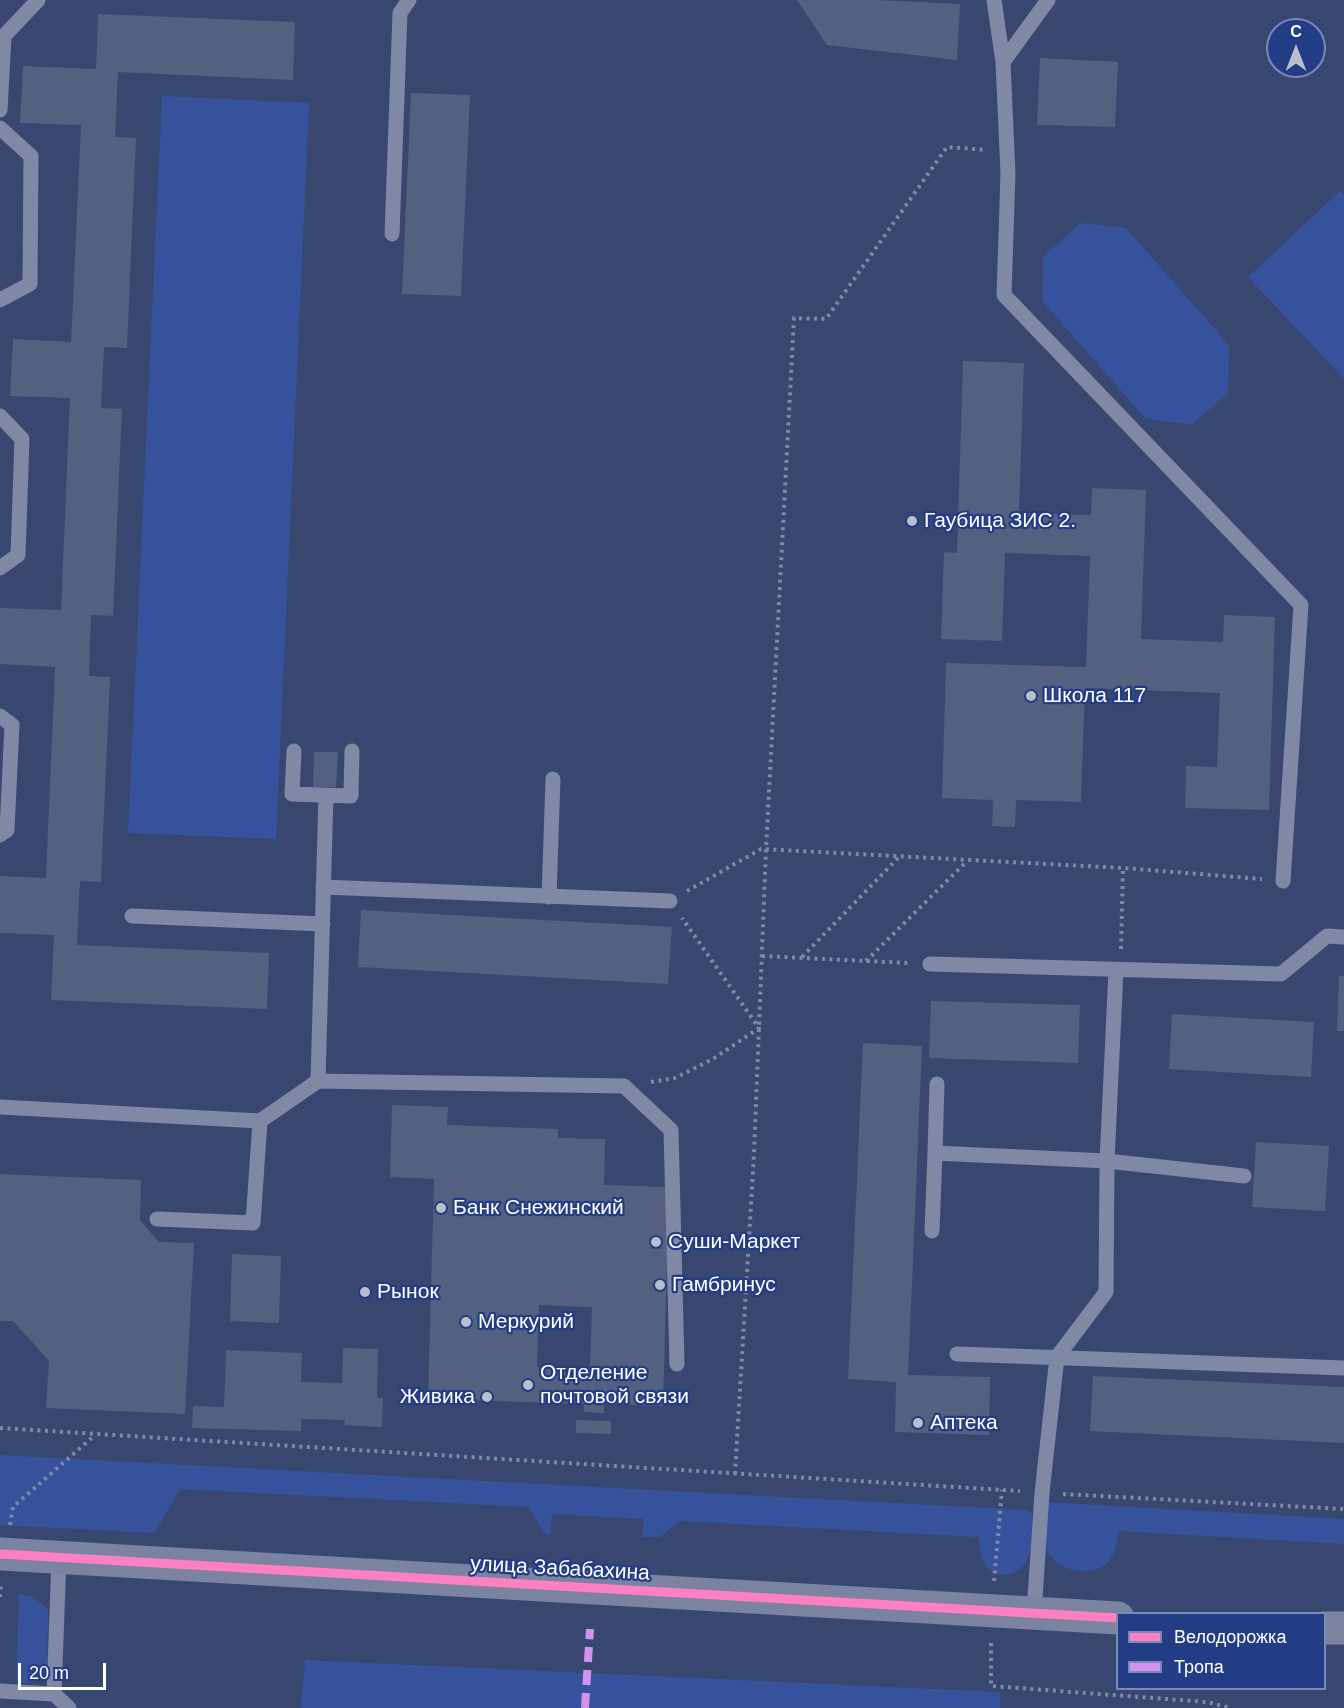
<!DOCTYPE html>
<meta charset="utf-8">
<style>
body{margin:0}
#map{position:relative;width:1344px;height:1708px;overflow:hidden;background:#384770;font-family:Arial,sans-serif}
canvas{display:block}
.legend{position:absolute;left:1116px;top:1612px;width:210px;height:78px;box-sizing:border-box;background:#223c86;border:2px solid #7a8ab6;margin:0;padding:8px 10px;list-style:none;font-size:18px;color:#fff}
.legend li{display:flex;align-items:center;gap:12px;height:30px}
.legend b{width:30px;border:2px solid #7a8ab6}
.north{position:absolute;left:1266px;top:18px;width:60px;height:60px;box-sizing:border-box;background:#223c86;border:2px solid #7a8ab6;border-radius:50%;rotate:0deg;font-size:16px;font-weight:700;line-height:24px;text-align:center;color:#fff}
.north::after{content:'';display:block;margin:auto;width:21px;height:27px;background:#b9bfcd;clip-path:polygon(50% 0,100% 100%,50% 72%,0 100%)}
.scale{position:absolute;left:18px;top:1663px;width:88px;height:27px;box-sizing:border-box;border:3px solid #fff;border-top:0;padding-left:8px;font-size:18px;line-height:21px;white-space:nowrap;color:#fff;-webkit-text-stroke:4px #223c86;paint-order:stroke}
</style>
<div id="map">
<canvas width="1344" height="1708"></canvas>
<ul class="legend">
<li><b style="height:8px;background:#ff80c0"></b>Велодорожка</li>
<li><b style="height:8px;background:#d193ec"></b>Тропа</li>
</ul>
<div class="north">С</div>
<div class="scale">20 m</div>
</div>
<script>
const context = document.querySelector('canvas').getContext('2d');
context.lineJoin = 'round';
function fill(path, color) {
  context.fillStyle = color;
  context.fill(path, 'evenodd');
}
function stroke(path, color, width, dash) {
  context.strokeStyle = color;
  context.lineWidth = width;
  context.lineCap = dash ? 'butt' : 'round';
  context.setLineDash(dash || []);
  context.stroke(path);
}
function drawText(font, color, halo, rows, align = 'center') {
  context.font = font + ' Arial,sans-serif';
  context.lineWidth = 4.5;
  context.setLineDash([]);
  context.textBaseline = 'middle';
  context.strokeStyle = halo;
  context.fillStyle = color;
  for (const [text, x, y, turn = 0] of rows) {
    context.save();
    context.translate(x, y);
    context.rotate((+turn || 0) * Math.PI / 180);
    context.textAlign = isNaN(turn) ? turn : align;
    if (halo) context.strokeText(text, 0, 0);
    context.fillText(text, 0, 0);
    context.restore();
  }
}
const green = new Path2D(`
 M162,96L309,103L276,839L128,833Z
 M1340,191L1344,195V379L1248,277Z
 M1080,223L1126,228L1229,345L1228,394L1191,425L1145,418L1042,301L1043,257Z
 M0,1455L1025,1510L1032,1513C1031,1527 1034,1547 1027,1560C1018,1579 992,1580 983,1561C980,1554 980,1544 979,1537L680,1521L660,1537H642L644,1519L552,1514L550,1535L545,1534L528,1507L180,1489L155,1533L0,1525Z
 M1044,1502L1344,1519V1544L1119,1531C1117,1541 1116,1553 1109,1561C1093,1579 1059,1572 1048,1552C1040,1537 1043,1519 1044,1502Z
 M19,1594L32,1596L48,1609L47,1671L30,1683L16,1682Z
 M305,1660L1000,1692V1708H301Z`);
const building = new Path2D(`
 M797,0H876L960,4L957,60L827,45Z
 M98,14L295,22L293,80L118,72L115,137L136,138L127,348L104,347L101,408L122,409L113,616L91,615L89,676L110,677L101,882L80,881L77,945L269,953L267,1009L51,1000L54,935L0,933V876L46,878L55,667L0,664V608L61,610L70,398L10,396L13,339L71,342L81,125L20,123L23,66L96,69Z
 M1040,58L1118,62L1115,127L1037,125Z
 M411,93L470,95L461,296L402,294Z
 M963,361L1024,363L1019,513L1091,515L1092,488L1146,490L1141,639L1223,642L1224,615L1275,617L1269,810L1185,808L1186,766L1217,767L1220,693L1085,688L1081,802L1016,800L1015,827L992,826L993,800L942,798L946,663L1086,667L1090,556L1005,553L1002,641L941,639L944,552L957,553Z
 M314,752H338L336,787H313Z
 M361,910L672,927L668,984L358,967Z
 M1339,976H1344V1031H1337Z
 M931,1001L1080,1005L1078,1063L929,1058Z
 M1172,1014L1314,1022L1311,1077L1169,1069Z
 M863,1043L922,1046L908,1375L990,1377L989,1435L895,1432L896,1382L848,1379Z
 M392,1105L448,1107L447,1125L558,1129V1138L605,1139L604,1185L669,1187L663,1406L604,1404V1413L584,1412V1404L428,1399L434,1179L390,1177ZM539,1305L592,1307L590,1368L537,1367Z
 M1256,1142L1329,1146L1325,1211L1252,1207Z
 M0,1174L141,1180L140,1220L159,1242L194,1243L185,1414L46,1408L49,1361L13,1321H0Z
 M232,1254L281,1256L279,1323L230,1321Z
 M343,1348L378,1349L377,1398H383L382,1427L344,1425L345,1420L301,1419V1431L192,1428L193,1406L224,1407L226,1350L302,1353L301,1382L342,1383Z
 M1093,1376L1344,1387V1443L1090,1431Z
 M576,1420L611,1421V1434L576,1433Z`);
const path = new Path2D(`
 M687,891L761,849L1123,868L1262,879
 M1121,949L1123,868
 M762,956L908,963
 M802,957L899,857
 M866,961L967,861
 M651,1082L675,1078L713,1059L759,1028L682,918
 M0,1428L1020,1491
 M735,1474L754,1154L766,849L794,318L826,319L947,147L987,150
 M1063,1494L1344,1509
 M10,1525L13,1507L95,1435
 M994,1581L1002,1490
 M0,1597L1,1583
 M991,1643V1686L1207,1702L1230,1708`);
const lane = new Path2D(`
 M994,0L1003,62
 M1048,0L1003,62L1008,174L1004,295L1301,605L1283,881
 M0,110L4,36L38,0
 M0,128L31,156L30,284L0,300
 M392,234L400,13L409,0
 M0,416L22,439L18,555L0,568
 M0,716L12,725L7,830L0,835
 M294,751L292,794L351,796L352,751
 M323,887L670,901
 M549,897L553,779
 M132,916L323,924
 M930,964L1281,974L1327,936L1344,937
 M318,1081L326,795
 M937,1084L935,1153L1107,1161L1244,1176
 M0,1107L260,1121L253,1223L157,1219
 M260,1121L318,1081L624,1086L671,1130L677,1364
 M932,1231L935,1153
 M957,1354L1344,1368
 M1034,1613L1042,1493L1057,1357L1106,1292L1107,1161L1116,970
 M0,1691L54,1694L59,1558
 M54,1694L69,1708`);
const secondary = new Path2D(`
 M0,1554L1118,1618
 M1324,1628H1344`);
const quiet = new Path2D(`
 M585,1708L590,1629`);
const cycleway = new Path2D(`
 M0,1554L1118,1618`);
const markers = [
 [912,521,6,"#b9bfcd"],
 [1031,696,6,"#b9bfcd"],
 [441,1208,6,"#b9bfcd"],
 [656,1242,6,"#b9bfcd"],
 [660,1285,6,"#b9bfcd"],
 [365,1292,6,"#b9bfcd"],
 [466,1322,6,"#b9bfcd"],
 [528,1385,6,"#b9bfcd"],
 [487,1397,6,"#b9bfcd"],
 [918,1423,6,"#b9bfcd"]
];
const poiNames = [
 ["Гаубица ЗИС 2.",924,521],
 ["Школа 117",1043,696],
 ["Банк Снежинский",453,1208],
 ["Суши-Маркет",668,1242],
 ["Гамбринус",672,1285],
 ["Рынок",377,1292],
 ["Меркурий",478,1322],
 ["Отделение",540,1373],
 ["почтовой связи",540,1397],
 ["Живика",475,1397,"right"],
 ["Аптека",930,1423]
];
const streetNames = [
 ["улица Забабахина",560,1569,3]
];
fill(green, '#36529c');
fill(building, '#546080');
stroke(path, '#7f88a5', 4, [3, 4.5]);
stroke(lane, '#7f88a5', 15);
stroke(secondary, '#7a84a1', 33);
stroke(quiet, '#d193ec', 8, [15, 8]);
stroke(cycleway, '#ff80c0', 9);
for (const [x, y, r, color] of markers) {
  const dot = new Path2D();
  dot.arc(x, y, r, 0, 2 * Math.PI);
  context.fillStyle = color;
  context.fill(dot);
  stroke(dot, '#223c86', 2);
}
drawText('21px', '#fff', '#223c86', poiNames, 'left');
drawText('21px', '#fff', '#223c86', streetNames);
</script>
